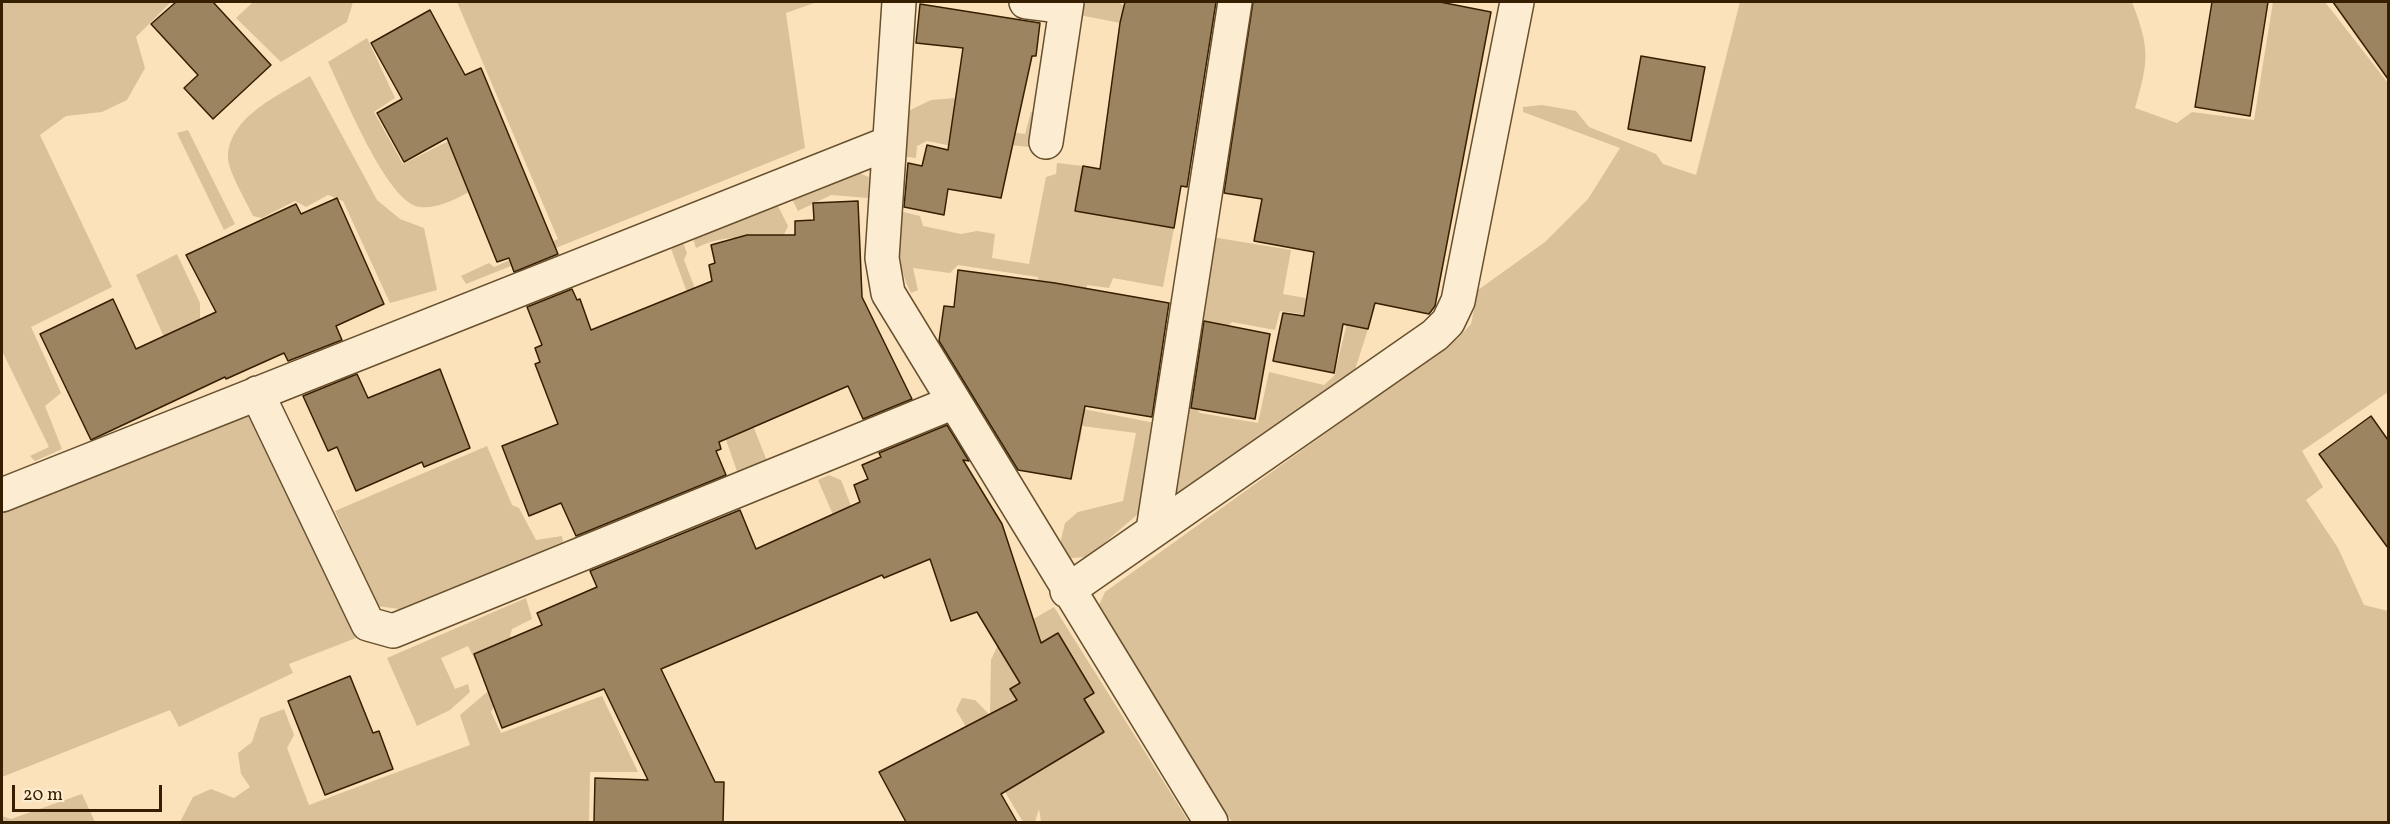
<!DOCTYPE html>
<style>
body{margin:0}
#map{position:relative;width:2390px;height:824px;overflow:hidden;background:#fbe2ba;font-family:Vollkorn,serif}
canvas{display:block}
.frame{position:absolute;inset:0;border:3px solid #361f00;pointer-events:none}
.scale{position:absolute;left:12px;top:785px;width:150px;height:27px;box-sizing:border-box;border:3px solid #361f00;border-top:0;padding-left:8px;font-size:18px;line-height:21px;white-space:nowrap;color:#361f00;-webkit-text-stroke:4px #fcecd2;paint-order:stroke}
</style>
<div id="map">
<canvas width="2390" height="824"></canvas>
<div class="frame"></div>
<div class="scale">20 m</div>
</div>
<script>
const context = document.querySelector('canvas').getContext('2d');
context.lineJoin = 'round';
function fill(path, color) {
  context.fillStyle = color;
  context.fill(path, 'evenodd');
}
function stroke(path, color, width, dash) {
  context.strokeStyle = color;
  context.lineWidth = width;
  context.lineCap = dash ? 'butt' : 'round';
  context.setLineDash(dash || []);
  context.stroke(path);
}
const green = new Path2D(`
 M2,2H171L136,37L145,68L127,100L102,112L66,116L40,135L112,287L31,327L61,393L45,406L62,449L35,461L30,456L49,447L2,351Z
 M253,2H353L347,22L281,62L236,18Z
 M457,2H817L786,13L805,148L466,284L461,276L489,263L494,267L558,239Z
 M1081,2H1120L1130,13L1208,19L1212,2H1219L1211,47L1124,35L1126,24L1079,15Z
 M1740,2H2132C2150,49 2149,60 2135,108L2177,123L2192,112L2254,120L2273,2H2325L2388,83V392L2302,451L2323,487L2306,500L2338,548L2364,605L2388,611V822H1232L1099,615V605L1105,592L1458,338L1471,324L1478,290L1545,242L1588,199L1620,148L1523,112V107L1542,105L1576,111L1589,127L1656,154L1663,164L1696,175Z
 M367,38L395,98L374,112L403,164L474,128L497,176C475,187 446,210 420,207C387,204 343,92 328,62Z
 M310,76L377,200L400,219L424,228L437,290L390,303L343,201L328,195L306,207L295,201L262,218L253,216C247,203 227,169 228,157C229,116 280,95 310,76Z
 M955,98L963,100L958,124L1025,134L1031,112H1037L1034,136L1029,147L1009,145L982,152L927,141L917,146L916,158L899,156L904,113L931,100Z
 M188,130L235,224L224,230L177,133Z
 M1057,163L1083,166L1075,211L1174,228L1163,287L1113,278L1109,288L1087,285L1072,356L1068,406L1155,423L1138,514L1088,557L1071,558L1059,548L1065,523L1078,512L1123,501L1136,433L1082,426L1080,442L1046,435L986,387L981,417L950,360L974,363L1024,378L1038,277L958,265L950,273L913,268L918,290L911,293C897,266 898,241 899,211L920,216L923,226L961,234L977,231L995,234L992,258L1029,264L1046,177L1056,174Z
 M854,171L869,177L868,198L831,195L798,211L791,197Z
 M776,202L788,226L780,243C748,238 726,233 696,248L691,232Z
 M681,237L687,253L684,260L696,291L708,350L669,243Z
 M1212,237L1291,250L1283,294L1344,305L1351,303L1375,307L1372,316L1354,312L1351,326L1368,329L1353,376L1178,499L1171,495L1191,369L1202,372L1195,407L1200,413L1258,423L1269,372L1324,385L1334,376L1346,327L1341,320L1280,311L1275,330L1232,322L1224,330L1197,326Z
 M177,254L200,303V334L183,379L136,275Z
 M738,388L767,461L738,474L712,400Z
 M243,413H254L356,638L289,664L293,673L179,727L170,710L2,777V511Z
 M487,446L512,505L519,508L536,540L562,536L563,542L399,609L377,606L335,511Z
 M829,475L841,480L857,521V570L818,480Z
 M526,598L532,619L512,629L510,636L519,649L491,712L501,733L602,696L638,772H590L589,822H180L193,797L211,789L234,798L250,787L241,774L238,753L252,742L260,718L284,709L294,735L287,748L309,805L470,745L460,715L499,682L483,676L468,646L441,658L455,689L468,684L470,692L450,710L417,726L387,658Z
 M1054,607L1189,822H1041L1039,809L1035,822H1023L956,710L962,698L975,700L990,715L991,660L1001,638ZM1058,633L1094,692L1084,699L1104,732L1054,762L1010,689L1020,683L1008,663Z
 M82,794L95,822H2V816L11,819Z`);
const building = new Path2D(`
 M176,2H213L271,65L213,119L184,88L198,75L151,24Z
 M1125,2H1216L1187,187L1181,186L1174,228L1075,211L1083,166L1100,169L1120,23Z
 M1253,2H1440L1491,12L1435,306L1429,314L1375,303L1368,329L1343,324L1334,373L1273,361L1283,313L1304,316L1314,252L1254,241L1262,199L1224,193Z
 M2212,2H2268L2250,116L2195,107Z
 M2333,2H2388V79Z
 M920,4L1040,23L1036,56H1032L1001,198L948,189L944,215L904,207L908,163L922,166L927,145L948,150L963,48L916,43Z
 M430,10L465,75L481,68L558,254L514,272L509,258L497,262L447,138L404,162L377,113L402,99L371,43Z
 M1641,56L1705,67L1691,141L1628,129Z
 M337,198L384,304L336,326L342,340L288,361L284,353L226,379L225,377L91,440L40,334L113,299L136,349L216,312L186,255L296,204L301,214Z
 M858,201L862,297L912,399L863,419L848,386L719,442L721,449L716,451L726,475L576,536L561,503L529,516L502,446L558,424L535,364L540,362L535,348L542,345L527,307L572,289L577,300L580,299L591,330L712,281L709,265L715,263L711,245L747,235H795V221L814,220L813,203Z
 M958,270L1055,283L1169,303L1152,417L1085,406L1071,479L1018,470L939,341L944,306L954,307Z
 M1204,321L1270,334L1255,419L1191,408Z
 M440,369L470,448L424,467L422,462L356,491L337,447L328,451L303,396L357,374L368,398Z
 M2371,416L2388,440V548L2319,454Z
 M947,425L969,461L963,460L1002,524L1041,643L1058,633L1094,693L1084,699L1104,732L1001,794L1017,822H906L879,772L1017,700L1010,689L1020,683L977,612L951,621L930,559L884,578L882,575L661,669L715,782H724L723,822H594L595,778L648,780L604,689L502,728L474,654L542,625L537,613L597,587L590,571L740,510L756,549L860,502L854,485L868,479L862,465L881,457L879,453Z
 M350,676L373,733L379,731L393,769L325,795L288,701Z`);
const minor = new Path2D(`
 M899,2L882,258L888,293L1211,822
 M1026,2L1066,7
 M1046,142L1067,2
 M257,393L368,624L393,631L954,402
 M2,495L889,143
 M1153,530L1235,2
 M1067,591L1435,335L1448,322L1458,301L1517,2`);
fill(green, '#dac19a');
fill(building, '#9c8461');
stroke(building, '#361f00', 1.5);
stroke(minor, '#67502e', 36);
stroke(minor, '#fcecd2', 33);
</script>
